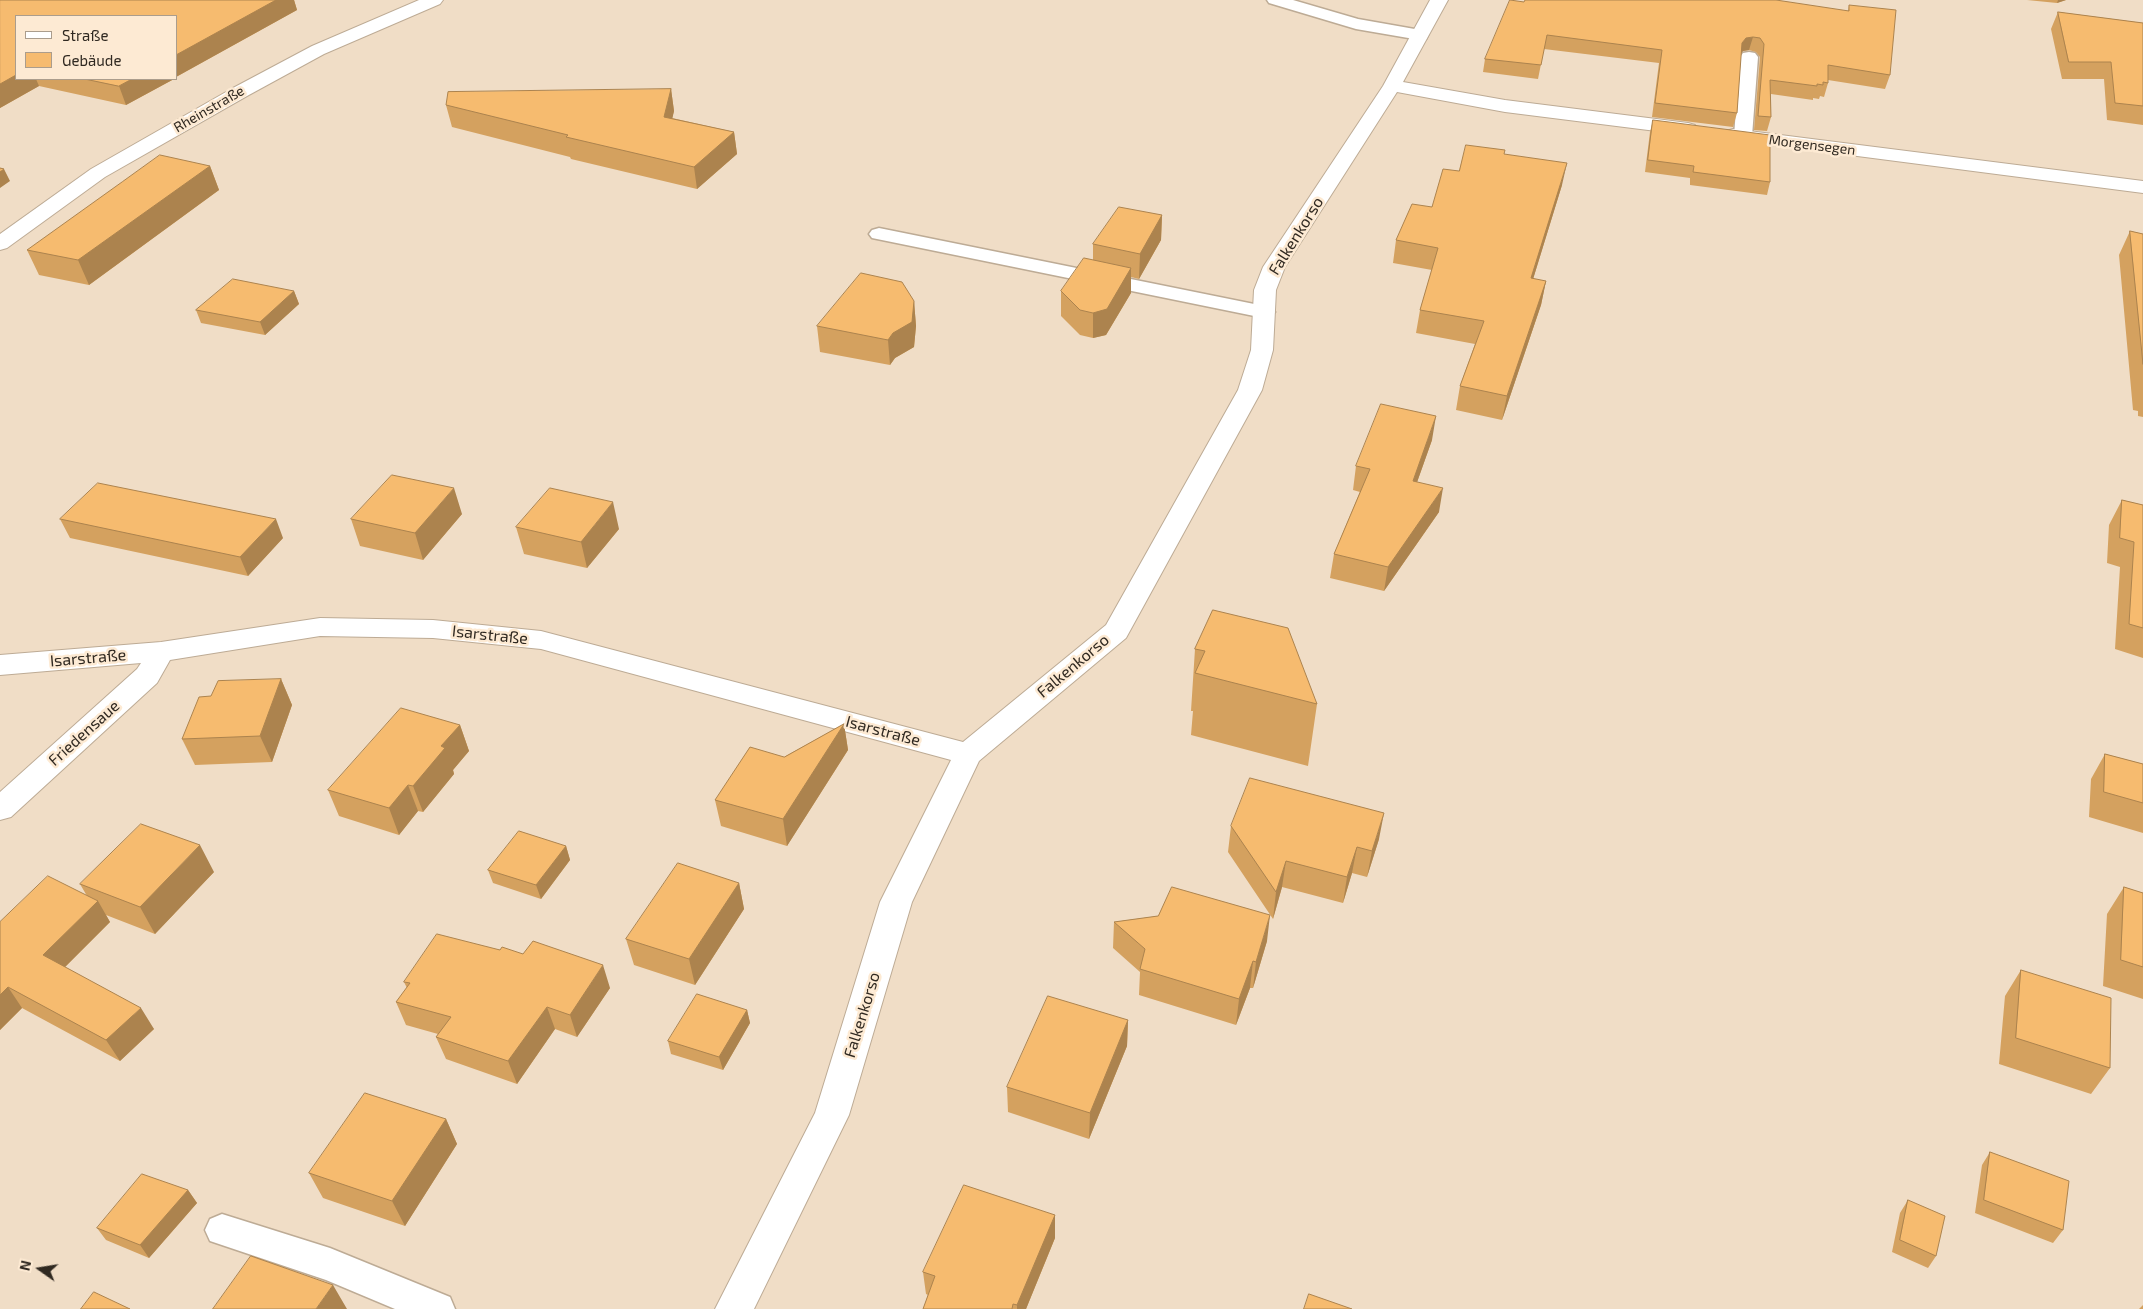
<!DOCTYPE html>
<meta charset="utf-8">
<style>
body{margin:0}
#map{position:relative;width:2143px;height:1309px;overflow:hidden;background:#f0ddc6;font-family:"Exo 2",sans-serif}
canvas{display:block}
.legend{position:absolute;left:15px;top:15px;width:162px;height:65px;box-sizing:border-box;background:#fdead3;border:1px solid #ab9d8c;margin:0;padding:6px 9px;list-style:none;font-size:15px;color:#302921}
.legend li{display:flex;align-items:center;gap:10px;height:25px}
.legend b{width:25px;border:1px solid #ab9d8c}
.north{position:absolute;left:15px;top:1244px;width:50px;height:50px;-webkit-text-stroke:4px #fdead3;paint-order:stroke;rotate:283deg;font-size:14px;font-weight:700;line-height:20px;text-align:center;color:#302921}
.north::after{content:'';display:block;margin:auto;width:18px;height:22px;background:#302921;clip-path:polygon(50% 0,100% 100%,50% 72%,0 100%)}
</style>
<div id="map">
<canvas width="2143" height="1309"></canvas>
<ul class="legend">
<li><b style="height:6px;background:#fff"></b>Straße</li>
<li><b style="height:14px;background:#f6bb6f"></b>Gebäude</li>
</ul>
<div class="north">N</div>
</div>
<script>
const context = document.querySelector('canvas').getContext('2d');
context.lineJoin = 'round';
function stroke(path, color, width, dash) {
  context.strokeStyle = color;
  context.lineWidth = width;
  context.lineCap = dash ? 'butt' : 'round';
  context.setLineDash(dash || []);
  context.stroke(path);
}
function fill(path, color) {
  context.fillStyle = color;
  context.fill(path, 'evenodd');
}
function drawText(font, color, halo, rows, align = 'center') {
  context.font = font + ' "Exo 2",sans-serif';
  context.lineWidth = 5;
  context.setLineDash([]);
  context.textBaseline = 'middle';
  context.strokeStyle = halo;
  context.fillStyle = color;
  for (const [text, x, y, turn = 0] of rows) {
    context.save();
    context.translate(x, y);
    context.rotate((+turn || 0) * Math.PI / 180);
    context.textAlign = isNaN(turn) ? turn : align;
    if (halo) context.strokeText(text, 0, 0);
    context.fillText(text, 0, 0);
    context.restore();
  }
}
const lane = new Path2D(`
 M1267,0H1293L1358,19L1426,31L1428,35L1426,39L1420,40L1356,29L1269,3Z
 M1749,52L1755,53L1758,57L1752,136L1750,140L1743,142L1736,140L1734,136L1740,57L1743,53Z
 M879,228L1264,306L1271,308L1275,312L1271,316L1264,318L872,238L869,234L872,230Z
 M222,1214L330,1248L450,1297L455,1309H395L326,1280L210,1241L205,1230L210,1219Z`);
const street = new Path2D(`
 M419,0H443L440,4L324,54L247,96L105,177L7,248L0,250V234L91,169L233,88L312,46Z
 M1430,0H1448L1403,82L1505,100L1688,123L1695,125L1698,129L1695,133L1688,135L1505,112L1397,92L1285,267L1276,290L1273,350L1262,390L1126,638L979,761L912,902L849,1115L754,1309H715L815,1113L880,902L951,760L541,649L433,638L320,636L170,660L157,683L11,817L0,820V792L137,669L141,663L0,675V655L161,642L320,618L433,620L541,631L963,742L1106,625L1238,390L1251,350L1254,290L1263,267L1383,86Z
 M1733,129L2143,181V193L1726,139L1723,135L1726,131Z`);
const wall = new Path2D(`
 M0,0H294L297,10L176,77V16H16V79H174L126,105L39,86L0,108Z
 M2027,0H2066L2057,3Z
 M1524,2L1848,11L1849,5L1890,75L1885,89L1828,80V83L1824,97L1820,96L1819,99L1813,98V100L1771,94V117L1767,131L1754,130L1760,57L1756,52L1749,50L1743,51L1741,53L1737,113L1733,127L1652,117L1659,63L1544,49L1538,79L1483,72L1485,59Z
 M2058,12L2143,23V125L2107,120L2104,79H2062L2051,29Z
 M671,89L674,111L672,118L734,132L737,154L697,189L571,159L570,157L452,127L446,105Z
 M1653,120L1770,182L1767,195L1690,185V178L1645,172L1650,132Z
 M1504,154L1562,185L1533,279L1546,281L1541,305L1502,420L1456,410L1460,386L1475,344L1416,333L1420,310L1432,270L1393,263L1396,240L1432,207L1459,171Z
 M210,166L219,190L89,285L39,275L27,250Z
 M1162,215L1161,240L1139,279L1131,277V293L1106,335L1093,338L1080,335L1061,316V291L1093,260V244Z
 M2130,231L2143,234V417L2138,416V411L2133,410L2119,255Z
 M294,291L299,304L265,335L201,323L196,310Z
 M914,301L916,326L914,347L895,358L890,365L820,352L817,326Z
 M1432,440L1417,482L1439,512L1384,591L1330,578L1334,554L1360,492L1353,490L1356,466Z
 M2122,500L2143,505V658L2115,649L2120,567L2107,563L2109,525Z
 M462,514L423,560L360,546L351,519Z
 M60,519L283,538L248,576L70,538Z
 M516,527L619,529L587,568L524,554Z
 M1213,610L1317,704L1308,766L1191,735L1193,711H1191L1195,649Z
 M281,679L292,705L272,762L195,765L182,739L211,696Z
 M844,724L848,750L787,846L721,826L715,800L784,757Z
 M460,725L469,751L453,770L454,774L423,812L418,811L399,835L339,816L328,790Z
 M2105,754L2143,764V833L2089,817L2091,779Z
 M1231,826L1379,839L1367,877L1352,873L1343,903L1282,887L1273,919L1228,852Z
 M566,846L570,860L541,899L493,883L488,870Z
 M214,872L155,934L106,915L110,922L65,967L154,1029L120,1061L22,1008L0,1030V922L87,896L80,884Z
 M739,883L744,909L695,985L634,965L626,939Z
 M2124,887L2143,893V999L2103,986L2107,914Z
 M1158,916L1267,941L1253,988H1250L1236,1025L1139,995L1140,972L1113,948L1114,922Z
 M2021,970L2110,1068L2091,1094L1999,1064L2005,996Z
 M404,982L610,988L577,1037L555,1029L517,1084L446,1059L436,1037L438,1034L406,1025L396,1002L407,988Z
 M747,1010L750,1023L723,1070L671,1054L668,1041Z
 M1128,1020L1127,1046L1089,1139L1008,1112L1007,1087Z
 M446,1119L457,1144L405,1226L323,1198L309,1173Z
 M1990,1152L2063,1230L2053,1243L1975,1213L1982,1165Z
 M188,1190L197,1203L149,1258L106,1240L97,1228Z
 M1908,1200L1936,1256L1928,1268L1892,1252L1900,1213Z
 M1055,1215V1238L1026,1309H923L928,1295L926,1294L923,1272Z
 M2143,1305V1309H2139Z`);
const shadedWall = new Path2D(`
 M276,0H294L297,10L176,77V55Z
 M2058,0H2066L2057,3Z
 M1753,37L1749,50L1743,51L1738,57L1742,43L1746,38Z
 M16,75V79H36L39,86L0,108V84Z
 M132,79H174L126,105L119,86Z
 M671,89L674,111L668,138L664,117Z
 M734,132L737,154L697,189L694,167Z
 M1567,163L1562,185L1526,302L1531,278Z
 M210,166L219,190L89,285L78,260Z
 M0,168L4,169L10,181L0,188Z
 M1162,215L1161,240L1139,279L1140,254Z
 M1131,268V293L1106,335L1093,338V313Z
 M1546,281L1541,305L1502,420L1507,396Z
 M294,291L299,304L265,335L260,322Z
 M914,301L916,326L914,347L895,358L890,365L888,340Z
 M1436,416L1432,440L1409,505L1413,481Z
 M454,488L462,514L423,560L415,533Z
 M1443,488L1439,512L1384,591L1388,567Z
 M613,502L619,529L587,568L581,542Z
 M276,519L283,538L248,576L240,557Z
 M281,679L292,705L272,762L260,736Z
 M844,724L848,750L787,846L783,819Z
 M460,725L469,751L453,770L454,774L423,812L413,786L441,746Z
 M408,785L418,811L399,835L389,808Z
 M1384,813L1379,839L1367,877L1372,851Z
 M200,845L214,872L155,934L140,907Z
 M566,846L570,860L541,899L536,885Z
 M1357,847L1352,873L1343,903L1347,877Z
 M1286,861L1282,887L1273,919L1276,892Z
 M739,883L744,909L695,985L689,959Z
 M98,901L110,922L56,976L43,955Z
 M1270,915L1267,941L1253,988L1256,962Z
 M1253,961L1250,988L1236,1025L1239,999Z
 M603,965L610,988L577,1037L570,1015Z
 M8,987L22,1008L0,1030V995Z
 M547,1007L555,1029L517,1084L508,1061Z
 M141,1008L154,1029L120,1061L106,1040Z
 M747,1010L750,1023L723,1070L719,1057Z
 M1128,1020L1127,1046L1089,1139L1090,1113Z
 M446,1119L457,1144L405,1226L392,1201Z
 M188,1190L197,1203L149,1258L140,1245Z
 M1055,1215V1238L1026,1309H1017V1305Z
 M333,1285L347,1309H316Z`);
const building = new Path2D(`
 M0,0H276L176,55V16H16V75L0,84Z
 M1510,0L1524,2L1525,0H1776L1849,11V5L1896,10L1890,75L1828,65V83L1823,82V85L1817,84V86L1770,80L1771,117L1758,116L1764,44L1760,38L1753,37L1746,38L1742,43L1737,113L1655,103L1662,50L1547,35L1541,65L1485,59Z
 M2058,12L2143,23V106L2115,103L2111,62H2069Z
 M85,79H132L119,86Z
 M671,89L664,117L734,132L694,167L566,137L568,135L446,105L448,92Z
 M1653,120L1770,135V182L1693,172L1694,166L1648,160Z
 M1466,145L1505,150L1504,154L1567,163L1531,278L1546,281L1507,396L1460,386L1484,321L1420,310L1438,248L1396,240L1412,204L1432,207L1443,169L1459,171Z
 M160,155L210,166L78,260L27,250L122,182Z
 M0,168L4,169L0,172Z
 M1119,207L1162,215L1140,254L1093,244Z
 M2130,231L2143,234V364Z
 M1084,258L1131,268L1107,309L1093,313L1080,310L1061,291Z
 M861,273L902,282L914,301L912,322L893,333L888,340L817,326Z
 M233,279L294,291L260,322L196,310Z
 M1381,404L1436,416L1413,481L1443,488L1388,567L1334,554L1370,469L1356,466Z
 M392,475L454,488L415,533L351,519Z
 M98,483L276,519L240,557L60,519Z
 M550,488L613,502L581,542L516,527Z
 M2122,500L2143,505V628L2129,624L2134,542L2120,538Z
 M1213,610L1288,628L1317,704L1195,673L1205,651L1195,649Z
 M281,679L260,736L182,739L199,697L211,696L218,681Z
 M401,708L460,725L441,746L445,748L413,786L408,785L389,808L328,790Z
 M844,724L783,819L715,800L750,747L784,757Z
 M2105,754L2143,764V803L2104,792Z
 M1250,778L1384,813L1372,851L1357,847L1347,877L1286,861L1276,892L1231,826Z
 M141,824L200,845L140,907L80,884Z
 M519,831L566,846L536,885L488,870Z
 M678,863L739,883L689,959L626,939Z
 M48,876L98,901L43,955L141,1008L106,1040L8,987L0,995V922Z
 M1172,887L1270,915L1256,962L1253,961L1239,999L1140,969L1145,949L1114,922L1158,916Z
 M2124,887L2143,893V967L2121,960Z
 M437,934L500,950L502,947L523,954L533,941L603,965L570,1015L547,1007L508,1061L436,1037L451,1017L396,1002L410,983L404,982Z
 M2021,970L2111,998L2110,1068L2016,1038Z
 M697,994L747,1010L719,1057L668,1041Z
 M1048,996L1128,1020L1090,1113L1007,1087Z
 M365,1093L446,1119L392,1201L309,1173Z
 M1990,1152L2069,1181L2063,1230L1984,1200Z
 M142,1174L188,1190L140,1245L97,1228Z
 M964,1185L1055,1215L1017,1305L1013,1304L1012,1309H923L935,1276L923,1272Z
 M1908,1200L1945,1216L1936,1256L1900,1240Z
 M251,1256L333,1285L316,1309H213Z
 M94,1292L130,1309H81Z
 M1309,1294L1352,1309H1304Z`);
const farStreetnames = [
 ["Rheinstraße",209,109,-30],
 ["Morgensegen",1812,145,7]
];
const streetNames = [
 ["Falkenkorso",1296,236,-58],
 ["Isarstraße",490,635,6],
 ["Isarstraße",88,658,-5],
 ["Falkenkorso",1073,666,-40],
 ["Isarstraße",883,731,15],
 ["Friedensaue",84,733,-42],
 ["Falkenkorso",862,1015,-73]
];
stroke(lane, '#bdab95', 3);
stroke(street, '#bdab95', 2);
fill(lane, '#fff');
fill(street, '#fff');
fill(wall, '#d4a15f');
fill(shadedWall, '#ac834e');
fill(building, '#f6bb6f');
stroke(building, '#ac834e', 1);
drawText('14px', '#302921', '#fdead3', farStreetnames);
drawText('16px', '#302921', '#fdead3', streetNames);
</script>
